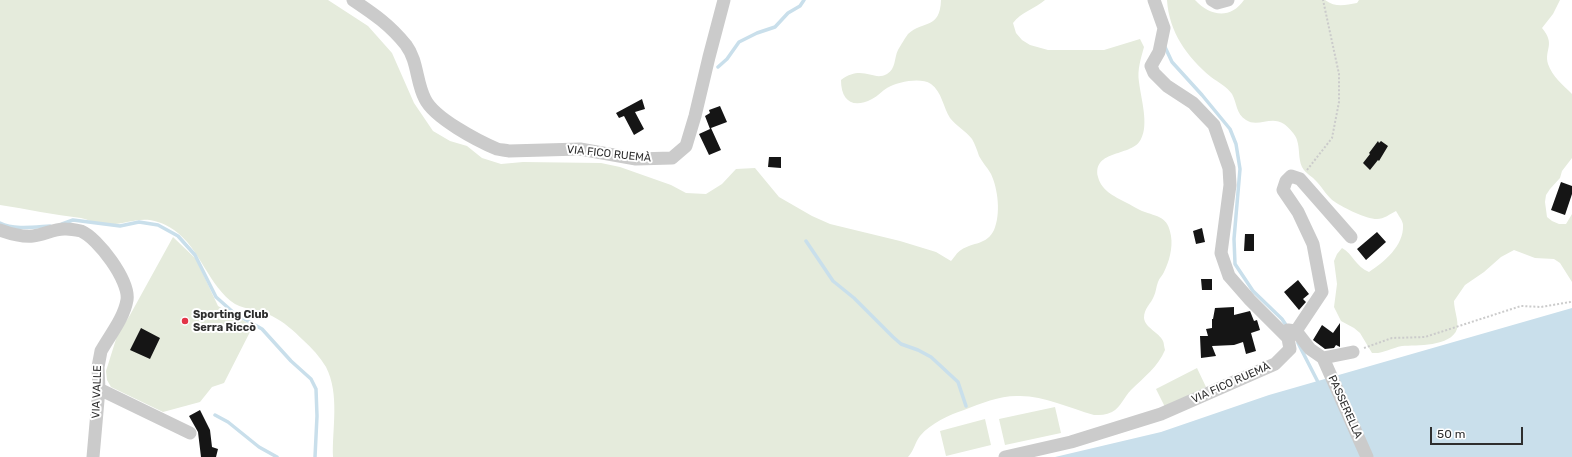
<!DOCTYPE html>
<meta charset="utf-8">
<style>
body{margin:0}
#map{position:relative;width:1572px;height:457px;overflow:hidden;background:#fff;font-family:Rubik,sans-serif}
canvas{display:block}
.scale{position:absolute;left:1430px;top:427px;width:93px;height:18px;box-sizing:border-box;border:2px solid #2e2e2e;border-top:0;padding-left:5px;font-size:12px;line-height:14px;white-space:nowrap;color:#2e2e2e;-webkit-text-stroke:3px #fff;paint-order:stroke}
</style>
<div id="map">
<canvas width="1572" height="457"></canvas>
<div class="scale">50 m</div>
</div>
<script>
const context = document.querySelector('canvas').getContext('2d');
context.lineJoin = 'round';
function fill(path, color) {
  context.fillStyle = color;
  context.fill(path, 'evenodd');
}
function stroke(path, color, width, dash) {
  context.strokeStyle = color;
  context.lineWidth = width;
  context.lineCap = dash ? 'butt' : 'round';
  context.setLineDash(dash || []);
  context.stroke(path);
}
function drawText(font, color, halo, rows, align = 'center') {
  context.font = font + ' Rubik,sans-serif';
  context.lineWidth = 4;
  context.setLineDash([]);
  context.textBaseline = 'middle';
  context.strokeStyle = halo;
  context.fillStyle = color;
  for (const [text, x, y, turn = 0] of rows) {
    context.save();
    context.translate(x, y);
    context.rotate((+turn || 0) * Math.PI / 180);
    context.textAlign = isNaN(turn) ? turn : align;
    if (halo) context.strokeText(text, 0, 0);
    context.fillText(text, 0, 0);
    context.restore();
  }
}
const green = new Path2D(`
 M0,0H328L368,26L392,53L414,103L433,131L450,141L467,146L482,158L501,164L523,162L601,163L620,167L671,185L686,193L706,194L722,184L736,169L755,168L779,197L812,216L830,224L900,241L936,252L951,261C954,258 957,252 961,250C973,242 987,245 994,230C1001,214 998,189 991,174C987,167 982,162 979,156C977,150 975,144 972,139C966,131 956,126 950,118C943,107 942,92 931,84C920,77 898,82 887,88C882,91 878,96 872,99C853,109 841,101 841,80C863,64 873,82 887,74C896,69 894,58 898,50C901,45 905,38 908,34C923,20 940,30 941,0H1045C1035,9 1021,12 1013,23L1016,33L1022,40L1030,45L1048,50H1104L1140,39L1144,47C1141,58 1137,70 1139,82C1141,99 1149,124 1141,139C1133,157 1092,149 1098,177C1102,192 1116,197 1129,204C1133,206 1137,209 1142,211C1158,217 1168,216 1171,236C1173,248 1169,262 1164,272C1163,275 1159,278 1158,282C1156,287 1156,292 1154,296C1151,304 1144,308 1144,318C1145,328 1159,332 1163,341C1164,343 1164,347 1165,350C1158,367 1144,377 1131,390C1124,397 1121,407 1112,412C1106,415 1100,415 1094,415C1069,408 1045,396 1020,396C1001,395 982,403 964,410C949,415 931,423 920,436C915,442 914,451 908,457H333C332,429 340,394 326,367C320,357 312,348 303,340C294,331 284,322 272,316C261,310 246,310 235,304C208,286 201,249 174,230C143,209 130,227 101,224C94,223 87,219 81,218C54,215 27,209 0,205Z
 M1167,0H1195C1210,16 1230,20 1244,0H1325C1336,8 1345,5 1357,3L1359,0H1560L1553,14L1542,28C1556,45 1544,49 1548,64C1552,76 1563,85 1572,94V158L1562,171L1560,178L1550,189L1546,195L1545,202L1547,217L1552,221L1559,224H1566L1572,214V282L1560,263L1554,259L1535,258L1514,250L1501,257L1484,272L1465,285L1454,301C1454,310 1459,321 1457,329C1451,347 1416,345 1402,346C1391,348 1383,354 1372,353L1360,333L1354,328L1341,321L1334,307L1337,284L1334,261L1337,254L1342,248C1353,254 1356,267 1369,272C1384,262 1404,246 1403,225C1403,221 1398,215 1396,211C1390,214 1384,219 1377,219C1366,219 1344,208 1335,202C1327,197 1323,188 1317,182C1312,176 1306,174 1302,167C1298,158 1300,149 1297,140C1296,135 1288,127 1284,124C1271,115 1258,128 1246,120C1236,114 1237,103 1232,94C1227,87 1218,82 1211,77C1187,57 1169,32 1167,0Z
 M173,237L196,259L218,306L253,326L224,383L212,387L200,402L163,412L111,387L107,380L106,371L117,336L130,315Z
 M1197,368L1206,387L1165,407L1156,389Z
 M1055,407L1061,433L1005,445L999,419Z
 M985,419L991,445L946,456L940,431Z`);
const water = new Path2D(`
 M1572,308V457H1055L1161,432L1269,395Z`);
const stream = new Path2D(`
 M1165,47L1172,62L1202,95L1230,129L1236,144L1240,169L1234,239L1235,264L1253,291L1282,319L1288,328
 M718,67L727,59L739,42L757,33L775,27L788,13L800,6L804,0
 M0,223C14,230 34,227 50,226
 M62,224L73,220L120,226L139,222L158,225L178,236L195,255L216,297L234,313L262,329L291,361L311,379L316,389L317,416L315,457
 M806,241L833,281L854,298L893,337L901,344L918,350L931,357L958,382L966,406
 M1298,343L1319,384
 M215,415L228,422L259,447L277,457`);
const building = new Path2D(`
 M642,99L645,109L635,112L644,129L634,135L624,116L619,118L616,113Z
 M720,106L727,122L711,128L721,150L709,155L699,134L710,129L705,116L710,113L709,110Z
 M1378,141L1379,143L1381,141L1388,146L1379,161L1378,160L1370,170L1363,163L1370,154L1369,153Z
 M769,157H781V168L768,167Z
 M1561,182L1572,186V194L1565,215L1551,210Z
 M1202,228L1205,242L1196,244L1193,231Z
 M1377,232L1386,242L1366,260L1357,249Z
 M1245,234H1254V251H1244Z
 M1201,279H1212V290H1202Z
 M1298,280L1309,294L1303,299L1306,302L1299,310L1284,292Z
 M1234,307V315L1250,311L1254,321L1257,320L1260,330L1251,333L1256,351L1246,354L1243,342L1234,345L1212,346L1216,356L1201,358L1200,336H1208L1206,329L1212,328V319H1213L1215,308Z
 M1340,323V347L1336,345L1334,348L1325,349L1313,340L1322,325L1333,333Z
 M141,328L160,338L150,359L130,350Z
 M200,410L210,430L212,447L218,449L216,457H201L198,432L189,416Z`);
const path = new Path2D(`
 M1307,170L1332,138L1339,102V74L1323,0
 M1364,348L1392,338L1425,337L1521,306L1541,307L1570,302L1572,300`);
const street = new Path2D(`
 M353,0C374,14 390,25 406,45C418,61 416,82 425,99C434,118 478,141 497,149C501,150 505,150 509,151L580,149L636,159L672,158L686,146L695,116L709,57L724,0
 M1212,0L1217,3L1228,0
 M0,230C11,234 22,237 33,236C44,235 55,228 66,229C70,229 76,230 81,231C98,238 130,281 127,300C124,318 110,335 101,351L98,367L99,389L93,457
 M1288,330L1296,331L1310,349L1323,358L1353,352
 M1296,331L1322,292L1313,244L1298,212L1283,190L1286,181L1291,176L1300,179L1351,237
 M1323,358L1367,457
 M99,389L190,433
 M1005,457L1071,442L1161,414L1275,364L1290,349L1288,338L1250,300L1229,276L1221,253L1230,185L1229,168L1214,125L1193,103L1167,86L1154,73L1151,66L1159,52L1164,28L1154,0`);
const markers = [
 [185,321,4,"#e23447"]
];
const streetNames = [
 ["VIA FICO RUEMÀ",609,154,6],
 ["VIA FICO RUEMÀ",1231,383,-24],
 ["VIA VALLE",97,392,-88],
 ["PASSERELLA",1345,407,66]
];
const poiNames = [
 ["Sporting Club",193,315],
 ["Serra Riccò",193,328]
];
fill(green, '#e5ebdc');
fill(water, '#c9dfeb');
stroke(stream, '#c9dfeb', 3.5);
fill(building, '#151515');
stroke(path, '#cbcbcb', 2, [2, 2]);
stroke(street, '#cbcbcb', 13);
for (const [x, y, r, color] of markers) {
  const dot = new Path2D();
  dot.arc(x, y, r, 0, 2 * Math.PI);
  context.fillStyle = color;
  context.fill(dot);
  stroke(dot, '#fff', 1.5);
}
drawText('11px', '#2e2e2e', '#fff', streetNames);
drawText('bold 11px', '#2e2e2e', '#fff', poiNames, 'left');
</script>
